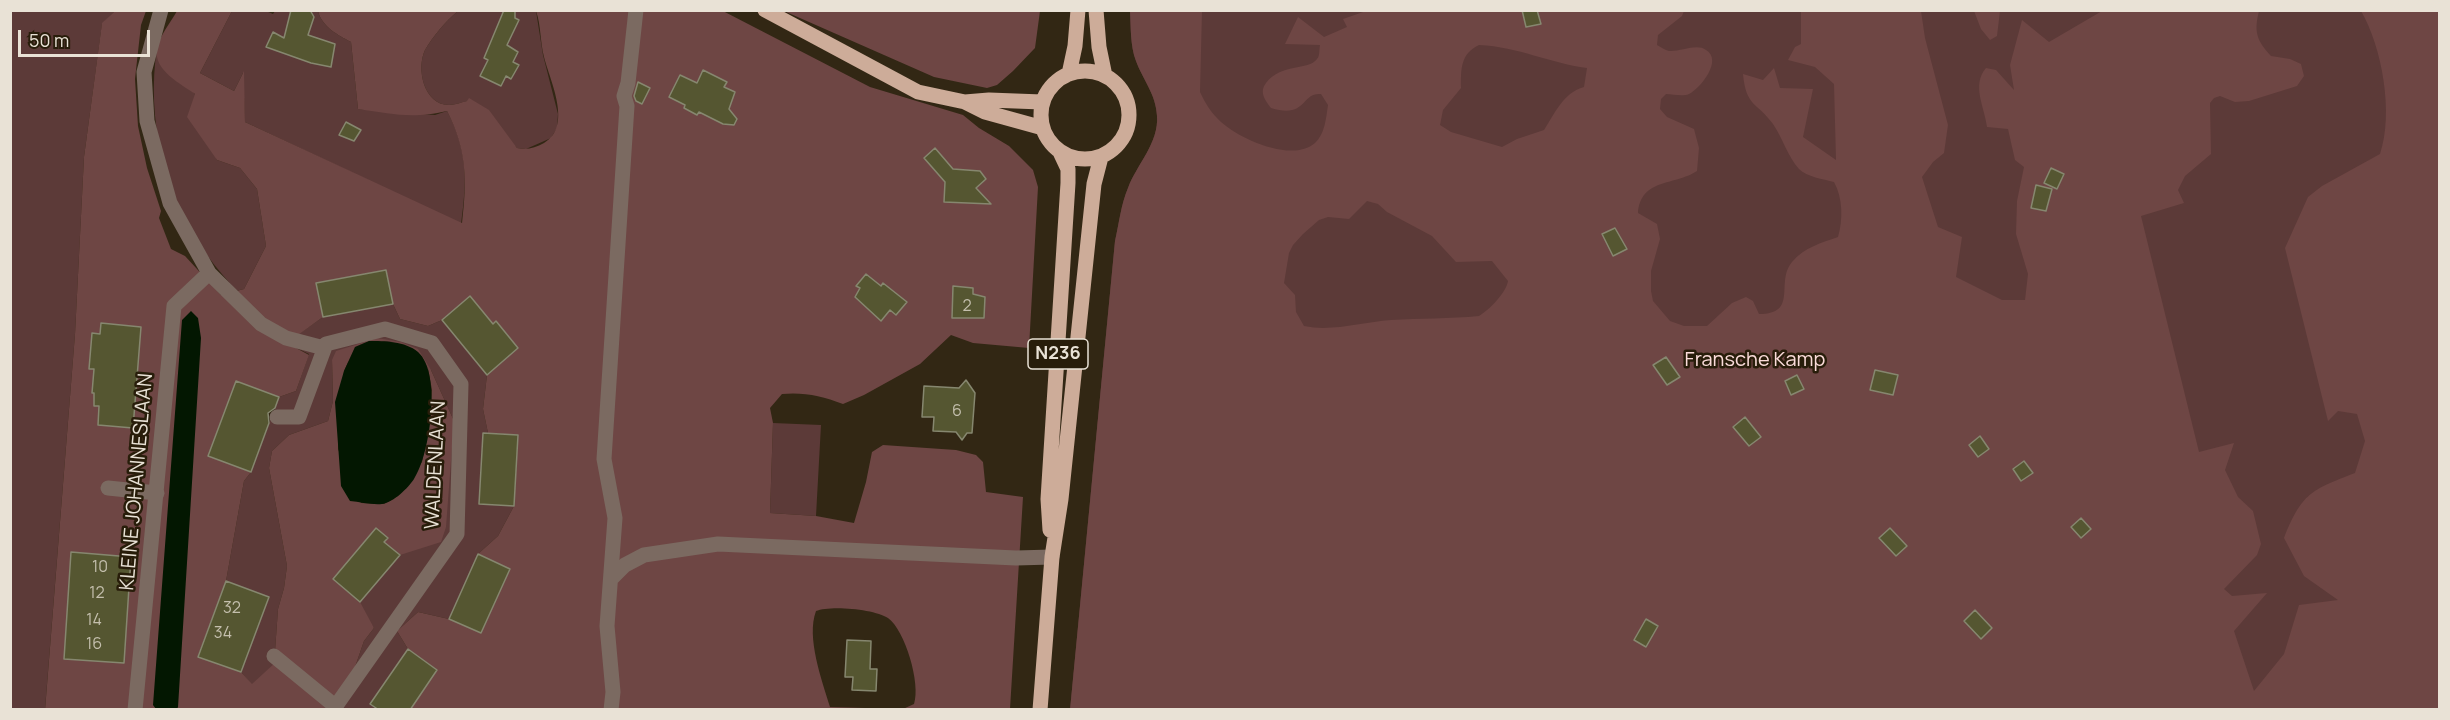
<!DOCTYPE html>
<style>
body{margin:0}
#map{position:relative;width:2450px;height:720px;overflow:hidden;background:#322714;font-family:Manrope,sans-serif}
canvas{display:block}
.frame{position:absolute;inset:0;border:12px solid #e9e2d6;pointer-events:none}
.scale{position:absolute;left:18px;top:30px;width:132px;height:27px;box-sizing:border-box;border:3px solid #e9e2d6;border-top:0;padding-left:8px;font-size:18px;line-height:21px;white-space:nowrap;color:#e9e2d6;-webkit-text-stroke:4px #281d0a;paint-order:stroke}
</style>
<div id="map">
<canvas width="2450" height="720"></canvas>
<div class="frame"></div>
<div class="scale">50 m</div>
</div>
<script>
const context = document.querySelector('canvas').getContext('2d');
context.lineJoin = 'round';
function fill(path, color) {
  context.fillStyle = color;
  context.fill(path, 'evenodd');
}
function stroke(path, color, width, dash) {
  context.strokeStyle = color;
  context.lineWidth = width;
  context.lineCap = dash ? 'butt' : 'round';
  context.setLineDash(dash || []);
  context.stroke(path);
}
function drawText(font, color, halo, rows, align = 'center') {
  context.font = font + ' Manrope,sans-serif';
  context.lineWidth = 5;
  context.setLineDash([]);
  context.textBaseline = 'middle';
  context.strokeStyle = halo;
  context.fillStyle = color;
  for (const [text, x, y, turn = 0] of rows) {
    context.save();
    context.translate(x, y);
    context.rotate((+turn || 0) * Math.PI / 180);
    context.textAlign = isNaN(turn) ? turn : align;
    if (halo) context.strokeText(text, 0, 0);
    context.fillText(text, 0, 0);
    context.restore();
  }
}
const green = new Path2D(`
 M10,11H115L102,24L84,157L75,334L45,709H11Z
 M232,11H266L273,14L275,11H318C322,27 338,35 351,42L358,109L435,115L447,111C468,150 467,181 461,224L245,122L243,73L234,91L200,73Z
 M458,11H536L543,55L558,114L557,128L551,138L526,149L517,148L506,136L468,101C462,102 455,105 449,105C424,105 416,69 425,50C433,36 446,21 458,11Z
 M1130,11H2439V709L1070,710L1115,241C1119,224 1121,204 1128,188C1137,164 1159,143 1157,116C1156,94 1143,80 1136,61C1130,45 1131,27 1130,11Z
 M157,48C158,74 179,77 194,93C201,102 212,146 217,160L240,168L257,189L266,246L244,289L236,291C227,279 216,268 207,255C164,198 146,118 157,48Z
 M393,304L400,319L428,326L442,320L487,375L483,409L488,433L483,434L479,504L514,506L498,536L478,554L449,619L418,612L397,631L408,649L371,703L379,709H326L252,685L241,672L269,597L226,581L244,481L251,472L279,397L296,391L309,354L286,343L323,317ZM332,360L431,370L454,421L388,538L376,528L333,579L374,628L364,641L355,667L275,651L278,609L284,588L287,566L269,468L272,451L289,435L328,421L333,401Z
 M773,423L821,425L816,516L770,513Z`);
const forest = new Path2D(`
 M368,10L458,11C446,21 433,36 425,50C416,69 424,105 449,105C455,105 462,102 467,101L469,98L489,110L517,148C527,150 535,148 544,143C573,126 550,81 544,57C540,41 541,25 536,11L721,10L870,87L963,115L979,128L1009,146L1033,170L1038,187L1029,348L973,343L951,335L920,364L864,395L843,404C822,396 804,392 782,394L770,408L773,423L770,513L816,516L854,523L866,482L872,452L883,445L956,450L976,455L983,462L986,492L1023,497L1010,709H903L914,704C921,684 905,630 888,618C875,609 830,605 816,611C806,638 822,680 830,707L901,709H410L437,670L408,649L397,631L418,612L449,619L481,633L510,569L478,554L498,536L514,506L518,435L488,433L483,409L487,375L518,348L496,321L493,324L470,297L442,320L428,326L400,319L393,304L390,291L386,292L389,283L386,270L316,283L323,317L287,343L309,355L296,391L279,397L236,381L208,456L251,472L244,481L226,581L198,656L241,672L252,684L276,662L328,707L326,710H45L75,334L84,157L102,23L115,11H146L141,25L135,79L138,126L147,168L161,211L159,218L171,249L185,256L221,295L244,289L266,246L257,189L240,168L217,160L187,117L195,94C181,84 153,70 157,49C159,36 171,22 177,11H232L200,73L234,91L244,71L245,122L462,223C467,181 467,150 447,111C412,119 393,114 358,109L351,42C338,35 322,27 318,11C335,11 352,14 368,10Z
 M784,11H1040L1035,48L1013,71L997,85L987,88L934,77Z
 M1130,11H1202L1200,92C1205,103 1212,114 1221,122C1240,139 1292,163 1315,143C1325,134 1326,118 1328,105L1321,94C1301,92 1307,119 1271,108C1265,100 1259,92 1266,83C1281,63 1308,71 1317,59C1320,56 1319,50 1320,45L1285,44L1298,17L1324,37L1347,27L1343,19L1366,11H1684L1682,16L1658,35L1657,45C1661,47 1665,50 1669,51C1680,52 1697,43 1706,50C1723,60 1701,88 1689,94C1682,97 1673,94 1666,94L1661,99L1660,109L1667,117L1694,129L1699,148L1697,171C1674,186 1641,178 1638,213L1657,224L1660,239L1651,271V291L1653,301L1670,321L1684,326H1707L1732,303L1746,297L1753,301L1759,314C1799,314 1775,282 1792,262C1805,247 1821,243 1838,237C1843,220 1843,198 1834,182C1823,179 1807,177 1799,169C1788,157 1782,137 1773,124C1757,102 1746,107 1743,74L1763,80L1774,68L1780,88L1813,89L1803,137L1836,160L1834,84L1815,67L1788,60L1795,47L1801,44V11H1921L1925,38L1948,125L1944,153L1933,162L1922,177L1938,227L1962,237L1956,277L2002,300H2025L2028,274L2016,234L2017,201L2024,167L2015,160L2008,129L1987,127C1985,108 1971,85 1986,68L1996,70L2014,90L2010,65L2022,20L2049,42L2102,11H2259C2254,31 2256,40 2271,56L2290,59L2301,64L2304,76L2297,86L2249,101L2235,102L2220,96L2214,98L2210,103L2211,154L2185,176L2178,190L2184,203L2141,216L2199,452L2234,443L2225,470L2238,497L2253,511L2261,544L2257,555L2224,589L2232,596L2267,593L2234,631L2254,691L2284,654L2299,605L2338,600L2304,576L2284,538C2302,493 2311,490 2355,473L2365,441L2357,414L2338,411L2328,421L2285,248L2308,197L2322,186L2380,154C2394,113 2382,47 2361,11H2439V709L1070,710L1115,241C1119,224 1121,204 1128,188C1137,164 1159,143 1157,116C1156,94 1143,80 1136,61C1130,45 1131,27 1130,11ZM1479,45C1519,47 1549,63 1587,68L1584,87C1563,93 1555,113 1544,130L1517,139L1502,147L1451,132L1440,125L1443,110L1461,88C1461,70 1460,54 1479,45ZM1367,201L1378,204L1387,212L1432,236L1456,262L1492,261L1508,281C1506,293 1489,310 1479,316C1450,319 1420,318 1391,320C1362,322 1332,332 1304,326L1296,312L1295,295L1284,283L1289,253L1293,245L1303,234L1319,220L1328,217L1349,219Z
 M1974,11H2000L1997,36L1990,40L1981,29Z
 M377,338L401,342L418,349L431,370L454,421L446,527L441,542L400,555L384,542L387,538L333,579L360,602L374,628L364,641L355,667L333,699L275,651L278,609L284,588L287,566L269,468L272,451L289,435L328,421L333,401L332,360L336,351ZM369,341H390L418,352L428,368L432,390L430,419L422,462L398,496L384,504L361,503L338,449V428L344,371L355,347Z`);
const water = new Path2D(`
 M191,311L198,318L201,338L178,707L177,709H156L153,705L182,320Z
 M369,341C384,341 405,341 418,352C442,373 430,455 414,479C408,488 394,502 382,504C372,505 360,502 350,501L341,486L335,402L344,371L355,347Z`);
const building = new Path2D(`
 M291,10H310L314,17L308,35L335,44L331,67L311,63L266,47L273,32L284,38Z
 M504,10H515V18L519,20L507,45L518,52L513,62L519,65L511,79L506,76L501,86L480,76L488,60L484,58Z
 M1522,10H1537L1541,24L1526,27Z
 M703,70L727,82L724,87L735,92L729,109L737,119L734,125L723,124L699,112L697,115L684,108L685,105L669,97L680,75L697,83Z
 M638,82L650,88L642,104L636,101L634,96Z
 M346,122L361,130L354,141L339,135Z
 M935,148L953,169L980,171L986,179L976,188L991,204L944,202L945,182L924,158Z
 M2051,168L2064,174L2057,189L2044,183Z
 M2036,185L2052,189L2046,211L2031,208Z
 M1615,228L1627,249L1613,256L1602,234Z
 M386,270L393,304L323,317L316,283Z
 M866,274L881,286L883,283L907,302L896,315L890,310L881,321L855,297L860,288L856,286Z
 M953,286L973,288V294L985,297L984,318H952Z
 M470,296L493,324L496,321L518,348L487,375L442,320Z
 M101,323L141,327L133,428L98,425L99,406H94V393H92L94,369H89L92,333L100,334Z
 M1666,357L1680,377L1667,385L1653,365Z
 M1875,370L1898,375L1893,395L1870,390Z
 M1797,375L1804,389L1791,395L1785,381Z
 M966,380L975,393L972,433H967L962,440L956,432L933,431L934,417H922L924,386L959,388Z
 M236,381L279,397L275,408L268,413L269,423L251,472L208,456Z
 M1745,417L1761,437L1749,446L1733,427Z
 M483,433L518,435L514,506L479,504Z
 M1980,436L1989,449L1978,457L1969,445Z
 M2024,461L2033,473L2021,481L2013,469Z
 M2081,518L2091,529L2081,538L2071,527Z
 M376,528L388,538L384,542L400,555L360,602L333,579Z
 M1890,528L1907,546L1896,556L1879,538Z
 M71,552L131,557L124,663L64,659Z
 M478,554L510,569L481,633L449,619Z
 M226,581L269,597L241,672L198,657Z
 M1975,610L1992,628L1981,639L1964,621Z
 M1646,619L1658,626L1646,647L1634,640Z
 M847,640L871,641L870,669H877L876,691L852,690L853,677H845Z
 M408,649L437,670L410,710H379L370,704Z`);
const minor = new Path2D(`
 M161,10L144,72L147,121L170,203L209,273L261,324L286,338L324,348
 M277,417H299L326,344L385,329L432,343L461,384L457,534L333,710
 M108,488L157,493
 M612,578L625,565L644,555L718,544L1016,558L1052,557
 M274,656L335,706
 M135,710L174,306L209,273
 M611,710L613,692L607,626L615,518L604,459L627,106L624,96L628,83L636,10`);
const major = new Path2D(`
 M765,10L918,92L965,102L989,100L1042,102
 M1096,10L1099,47L1105,76
 M1041 115a44 44 0 1 1 88 0a44 44 0 1 1-88 0Z
 M1069,74L1075,46L1078,10
 M965,102L985,112L1043,128
 M1050,530L1048,499L1068,183V169L1060,152
 M1040,710L1052,557L1061,499L1094,184L1101,157`);
const numberNames = [
 ["2",967,307],
 ["6",957,412],
 ["10",100,568],
 ["12",97,594],
 ["32",232,609],
 ["14",94,621],
 ["34",223,634],
 ["16",94,645]
];
const shields = [
 [1058,354,60]
];
const shieldNames = [
 ["N236",1058,354]
];
const parkNames = [
 ["Fransche Kamp",1755,360]
];
const streetNames = [
 ["WALDENLAAN",436,465,-87],
 ["KLEINE JOHANNESLAAN",137,482,-85]
];
fill(green, '#5c3a38');
fill(forest, '#6e4644');
fill(water, '#031701');
fill(building, '#555631');
stroke(building, '#86876f', 1.5);
stroke(minor, '#7b6a61', 15);
stroke(major, '#cdac99', 15);
drawText('16px', '#c4bfad', null, numberNames);
for (const [x, y, w] of shields) {
  const box = new Path2D();
  box.roundRect(x - w / 2, y - 15, w, 30, 4.5);
  context.fillStyle = '#281d0a';
  context.fill(box);
  stroke(box, '#e9e2d6', 1.5);
}
drawText('bold 18px', '#e9e2d6', null, shieldNames);
drawText('20px', '#fbdcda', '#281d0a', parkNames);
drawText('20px', '#e9e2d6', '#281d0a', streetNames);
</script>
